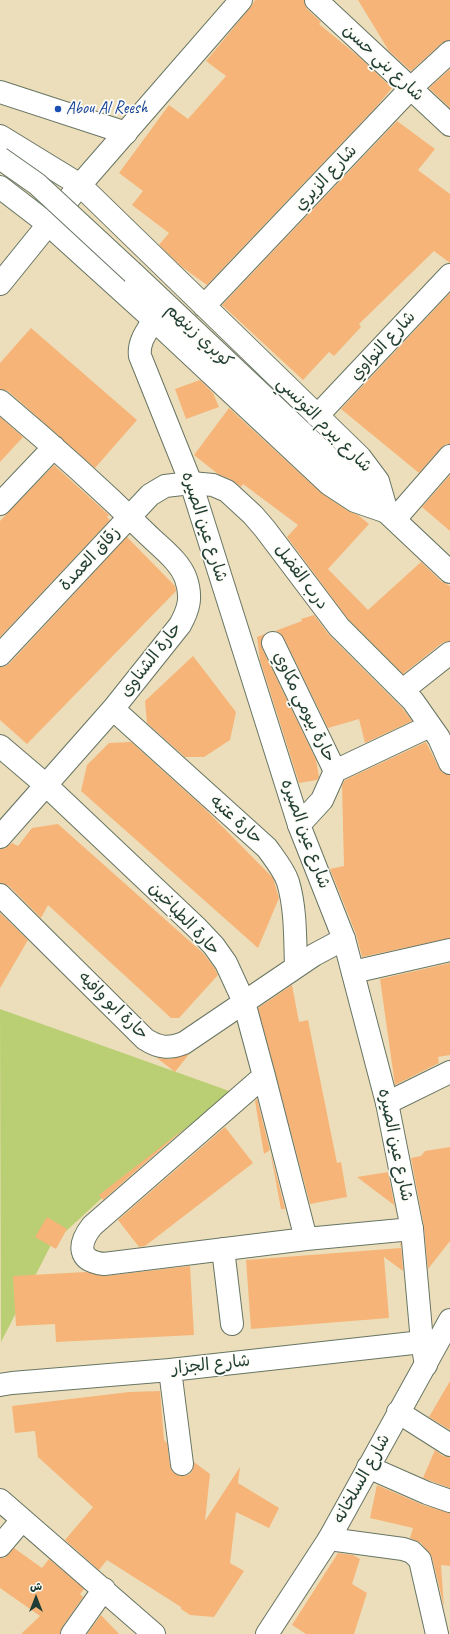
<!DOCTYPE html>
<meta charset="utf-8">
<style>
body{margin:0}
#map{position:relative;width:450px;height:1634px;overflow:hidden;background:#ecdeba;font-family:Caveat,"Playpen Sans Arabic",sans-serif}
canvas{display:block}
.north{position:absolute;left:16px;top:1578px;width:40px;height:40px;-webkit-text-stroke:3px #fdfcf7;paint-order:stroke;rotate:0deg;font-size:11px;font-weight:700;line-height:16px;text-align:center;color:#1f3d34}
.north::after{content:'';display:block;margin:auto;width:14px;height:18px;background:#1f3d34;clip-path:polygon(50% 0,100% 100%,50% 72%,0 100%)}
</style>
<div id="map">
<canvas width="450" height="1634"></canvas>
<div class="north">ش</div>
</div>
<script>
const context = document.querySelector('canvas').getContext('2d');
context.lineJoin = 'round';
function fill(path, color) {
  context.fillStyle = color;
  context.fill(path, 'evenodd');
}
function stroke(path, color, width, dash) {
  context.strokeStyle = color;
  context.lineWidth = width;
  context.lineCap = dash ? 'butt' : 'round';
  context.setLineDash(dash || []);
  context.stroke(path);
}
function drawText(font, color, halo, rows, align = 'center') {
  context.font = font + ' Caveat,"Playpen Sans Arabic",sans-serif';
  context.lineWidth = 3.5;
  context.setLineDash([]);
  context.textBaseline = 'middle';
  context.strokeStyle = halo;
  context.fillStyle = color;
  for (const [text, x, y, turn = 0] of rows) {
    context.save();
    context.translate(x, y);
    context.rotate((+turn || 0) * Math.PI / 180);
    context.textAlign = isNaN(turn) ? turn : align;
    if (halo) context.strokeText(text, 0, 0);
    context.fillText(text, 0, 0);
    context.restore();
  }
}
const green = new Path2D(`
 M0,1009L232,1092L129,1173L51,1245L1,1342Z`);
const building = new Path2D(`
 M255,0H304L307,9L321,22L319,24L358,56L392,88L377,106L207,285L182,267L159,245L169,233L132,205L143,191L119,173L169,105L188,119L226,76L206,61L250,8Z
 M358,0H450V40L442,43L411,71L389,51Z
 M450,69V108L429,88Z
 M397,121L435,149L418,170L450,194V263L434,251L359,324L361,327L334,356L329,352L303,380L222,305Z
 M450,293V444H446L441,448L419,473L341,409Z
 M31,328L137,420L95,468L8,391L0,389V363Z
 M200,380L213,393L219,407L186,419L175,389Z
 M229,408L321,493L348,511L358,515L369,524L328,569L368,610L421,562L441,581L450,586V641L442,643L403,674L348,619L287,537L298,525L243,484L241,487L232,480L218,474L194,455Z
 M0,417L23,437L0,462Z
 M54,465L109,515L107,517L110,520L0,637V521Z
 M450,475V531L422,507Z
 M127,537L175,586L176,591L27,744L0,720V667H4L9,664Z
 M314,615L330,636L403,709L412,721L365,743L359,719L328,728L284,638L280,633L275,631L302,621L301,619Z
 M265,634L261,642L262,648L316,760L319,777L317,780L299,783L260,660L257,637Z
 M193,656L236,712L230,740L204,757H185L147,723L145,701Z
 M131,742L204,808L273,878L279,898L258,948L81,791L87,765L109,743Z
 M426,742L439,768L443,773L450,775V938L362,957L356,934L330,869L344,866L342,785L345,780Z
 M58,824L204,954L215,969L218,975L179,1018H171L48,905L41,918L9,886L0,883V849H4L12,843L18,846L32,828Z
 M0,913L28,940L0,988Z
 M450,963V1055L438,1057L439,1063L395,1085L380,979Z
 M292,985L299,1022L308,1020L337,1163L341,1162L347,1197L310,1204L258,1008Z
 M189,1054L175,1072L157,1058L170,1059Z
 M257,1099L285,1209H281L270,1150L264,1154L255,1101Z
 M225,1127L253,1163L145,1246L139,1247L118,1220Z
 M185,1128L103,1200L99,1195Z
 M450,1147V1241L428,1269L424,1227L411,1158L421,1156L425,1151Z
 M388,1172L397,1218L394,1205L357,1177Z
 M47,1217L67,1229L56,1249L35,1237Z
 M400,1243H401L403,1271L384,1257L389,1318L251,1329L246,1260L401,1248Z
 M190,1266L194,1335L56,1342L55,1324L16,1326L13,1276L86,1272L106,1276Z
 M450,1381V1430L429,1417Z
 M160,1391L164,1440L167,1443L170,1466L172,1471L177,1475L184,1476L190,1474L193,1469L194,1462L210,1474L205,1521L240,1467L238,1483L279,1508L269,1528L236,1512L230,1563L244,1571L214,1617L190,1615L181,1609V1607L107,1560L99,1570L65,1540L93,1507L38,1457L35,1431L15,1433L12,1406L129,1392Z
 M435,1450L443,1456L450,1457V1488L423,1478Z
 M377,1485L423,1505L450,1513V1566L441,1565L444,1607L432,1557L421,1543L410,1538L413,1528L370,1518Z
 M14,1548L42,1568L49,1559L84,1589L80,1594L83,1597L62,1627L60,1634H21L40,1616L0,1588V1558H5Z
 M338,1553L353,1555L360,1559L352,1584L367,1593L354,1634H306L292,1625Z
 M101,1615L119,1634H87Z`);
const street = new Path2D(`
 M316,0L450,125
 M0,92L126,133
 M0,136L80,185L360,457L378,481L387,512
 M0,187L48,224L154,320L329,484L355,501L387,512
 M204,306L411,88L450,52
 M0,401C50,443 99,487 146,533C160,547 180,561 186,579C192,597 189,609 180,625L113,709L0,837
 M317,416L450,275
 M0,504L54,447
 M395,519L450,456
 M273,643L335,771
 M0,655L150,495L165,486L191,483L213,485L227,491L253,515L265,529L339,627L413,701L439,738L450,763
 M403,690L450,653
 M113,709L267,848C274,858 284,870 288,882C296,909 295,939 296,967
 M0,746L47,786L197,928L214,946L226,963L244,1002L264,1076L306,1239
 M299,825L322,800L335,771L430,726
 M0,895L145,1039C159,1048 169,1049 184,1043L314,955L344,939
 M353,972L450,950
 M264,1076L92,1226C78,1244 77,1261 104,1264L306,1239L412,1229
 M387,1103L450,1072
 M223,1249L232,1324
 M170,1370L182,1464
 M0,1385L12,1383L170,1370L422,1342
 M398,1412L450,1445
 M368,1467L427,1493L450,1501
 M0,1500L154,1634
 M0,1546L22,1520
 M72,1634L104,1589
 M267,1634L329,1539L450,1320`);
const secondary = new Path2D(`
 M154,320C147,331 138,342 140,356L191,483L299,825L344,939L387,1103L412,1229L422,1342L426,1365
 M329,1539L403,1549L412,1552L420,1560L437,1634`);
const primary = new Path2D(`
 M133,273L450,572
 M0,284L80,185L241,0`);
const primaryBridge = new Path2D(`
 M0,158L37,184L133,273`);
const markers = [
 [58,109,4,"#1a4fb4"]
];
const streetNames = [
 ["شارع بني حسن",383,63,43],
 ["شارع الزيري",326,178,-47],
 ["كوبري زينهم",199,336,43],
 ["شارع النواوي",383,346,-47],
 ["شارع بيرم التونسي",324,425,45],
 ["شارع عين الصيره",204,527,72],
 ["زقاق العمدة",90,559,-47],
 ["درب الفضل",301,577,53],
 ["حارة الشناوى",151,660,-52],
 ["حارة بيومي مكاوي",304,707,64],
 ["حارة عتبه",236,820,42],
 ["شارع عين الصيره",305,834,70],
 ["حارة الطباخين",184,919,46],
 ["حارة ابو وافيه",113,1006,44],
 ["شارع عين الصيره",395,1145,78],
 ["شارع الجزار",211,1365,-6],
 ["شارع السلخانه",362,1479,-61]
];
const transitNames = [
 ["Abou Al Reesh",66,109]
];
fill(green, '#bacf73');
fill(building, '#f6b478');
stroke(street, '#677563', 24);
stroke(secondary, '#677563', 24);
stroke(primary, '#677563', 24);
stroke(street, '#fff', 22);
stroke(secondary, '#fff', 22);
stroke(primary, '#fff', 22);
stroke(primaryBridge, '#677563', 24, []);
stroke(primaryBridge, '#fff', 22);
for (const [x, y, r, color] of markers) {
  const dot = new Path2D();
  dot.arc(x, y, r, 0, 2 * Math.PI);
  context.fillStyle = color;
  context.fill(dot);
  stroke(dot, '#fdfcf7', 1.5);
}
drawText('17px', '#1f3d34', '#fdfcf7', streetNames);
drawText('17px', '#164399', '#fdfcf7', transitNames, 'left');
</script>
